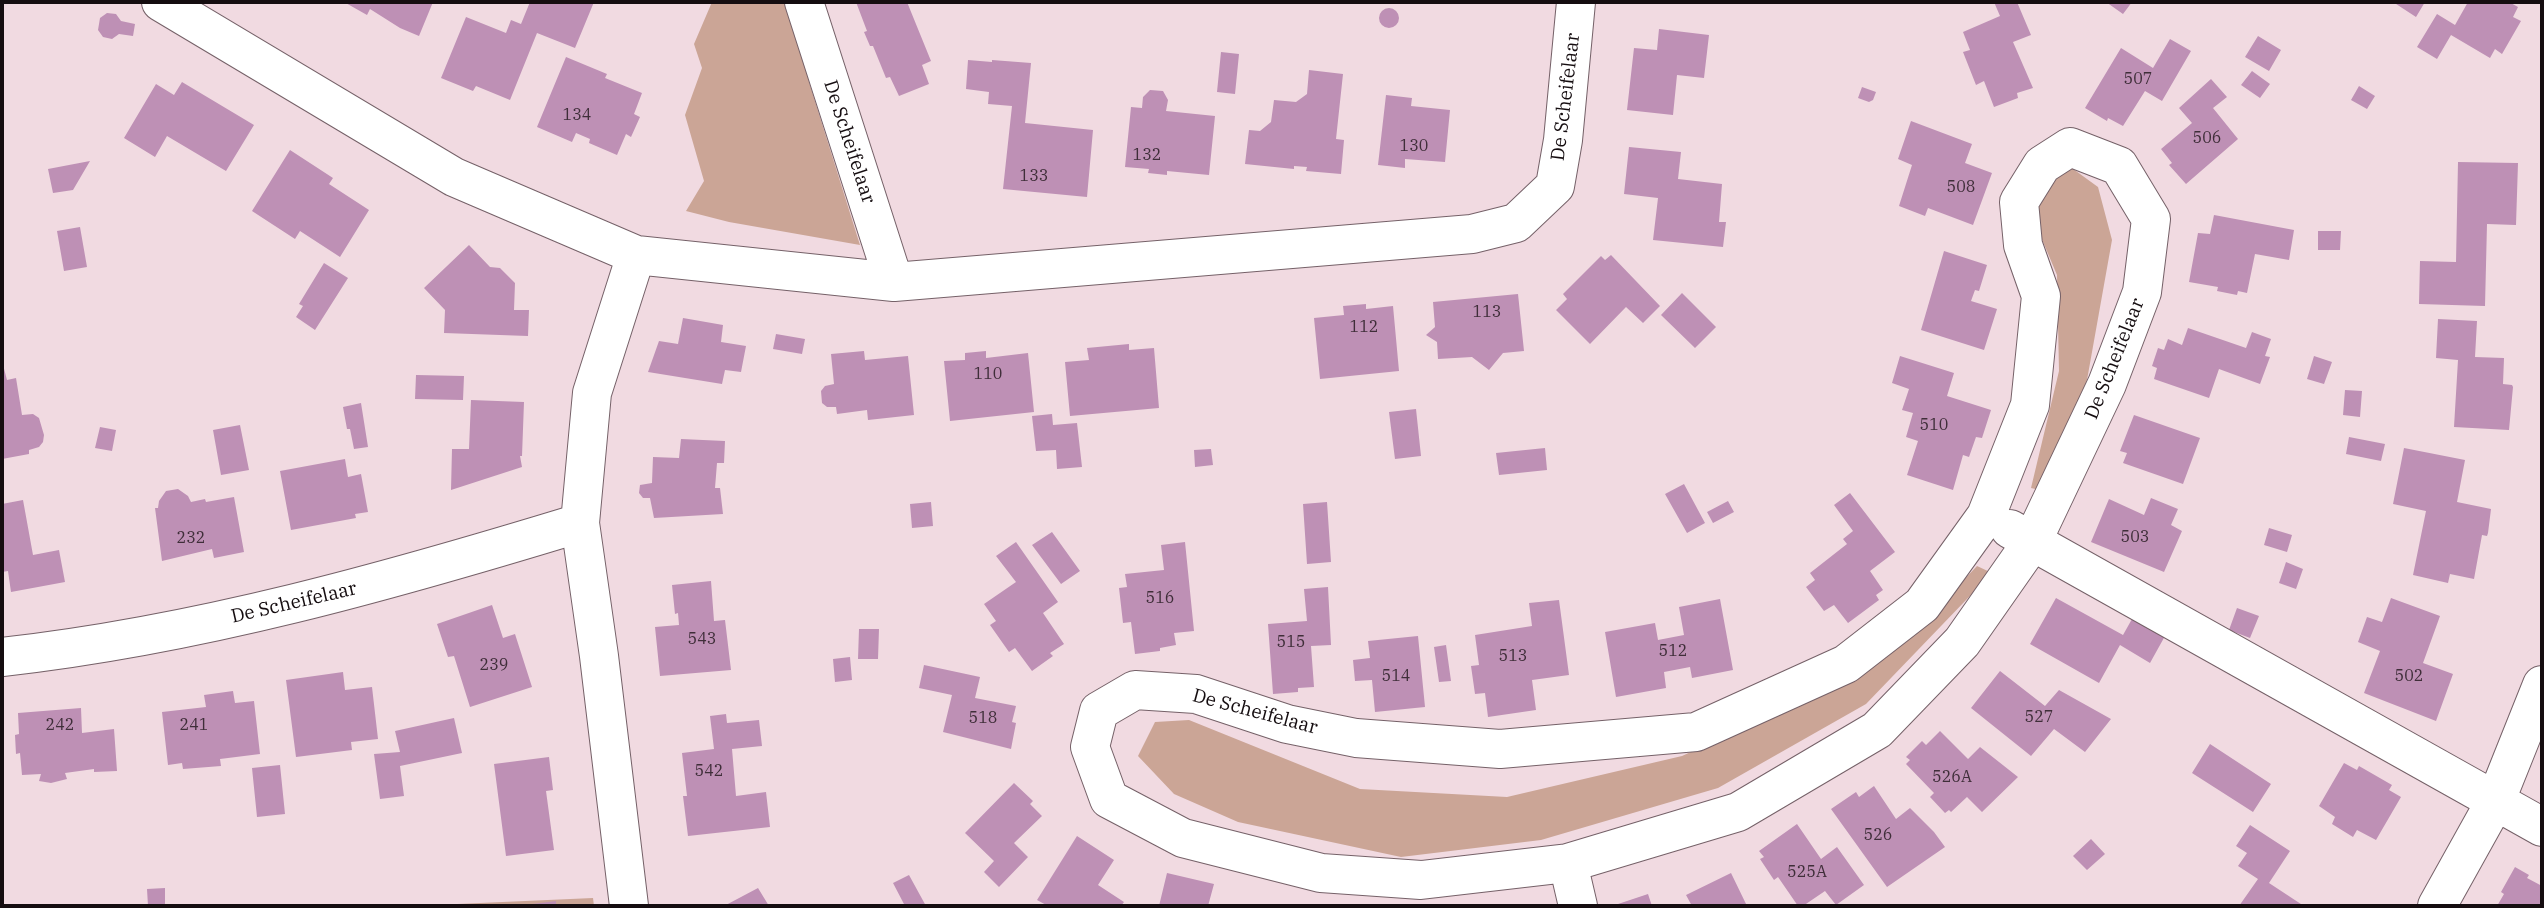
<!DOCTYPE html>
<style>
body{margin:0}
#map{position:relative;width:2544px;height:908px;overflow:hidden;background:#f1dae1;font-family:"IBM Plex Serif",serif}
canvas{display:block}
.frame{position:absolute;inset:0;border:4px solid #150d10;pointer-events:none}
</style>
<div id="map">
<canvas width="2544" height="908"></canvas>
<div class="frame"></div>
</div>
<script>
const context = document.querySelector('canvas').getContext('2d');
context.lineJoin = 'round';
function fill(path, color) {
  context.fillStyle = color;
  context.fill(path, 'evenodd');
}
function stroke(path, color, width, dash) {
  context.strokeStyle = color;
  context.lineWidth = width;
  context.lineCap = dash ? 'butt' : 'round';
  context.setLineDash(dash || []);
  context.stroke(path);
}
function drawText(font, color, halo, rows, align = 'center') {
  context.font = font + ' "IBM Plex Serif",serif';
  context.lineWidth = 7;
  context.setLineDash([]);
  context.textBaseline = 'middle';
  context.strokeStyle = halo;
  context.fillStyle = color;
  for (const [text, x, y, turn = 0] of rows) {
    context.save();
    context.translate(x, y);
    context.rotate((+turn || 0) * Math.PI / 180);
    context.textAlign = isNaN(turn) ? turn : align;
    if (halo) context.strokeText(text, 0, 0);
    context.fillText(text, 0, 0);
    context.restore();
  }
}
const green = new Path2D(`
 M712,2H792L809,82L860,245L729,222L686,211L704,181L685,115L702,68L694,44Z
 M2069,166L2098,187L2112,240L2087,380L2044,491L2031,488L2059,371L2057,275L2033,218L2042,179Z
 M1977,566L1992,573L1866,704L1718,788L1541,840L1401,857L1238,822L1174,794L1138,756L1155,722L1189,720L1360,789L1507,797L1682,756L1855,676L1938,607Z
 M593,898L594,906H412Z`);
const building = new Path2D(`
 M344,2H433L419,36L400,28L370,9L367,15Z
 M530,2H594L575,48L537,33L510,100L476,86L473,91L441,78L466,17L506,33L511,20L521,24Z
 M856,2H907L931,61L922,65L929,84L899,96L890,77L886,78L873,46H870L864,32L867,31Z
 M1994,2H2017L2031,35L2013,42L2033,88L2017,93L2018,98L1994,107L1984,81L1976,85L1963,52L1970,50L1963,32L2000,16Z
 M2106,2H2132L2123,14Z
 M2393,2H2425L2416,17Z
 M2468,2H2509L2518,7L2513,17L2521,21L2502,54L2495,49L2490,58L2451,35L2437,59L2417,47L2437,14L2455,25Z
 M1379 18a10 10 0 1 1 20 0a10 10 0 1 1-20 0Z
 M107,13L116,14L121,21L135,24L133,36L119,34L112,39L103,37L98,30L100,18Z
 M1659,29L1709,35L1704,78L1677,75L1673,115L1627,110L1634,48L1657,50Z
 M2258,36L2281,50L2269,71L2245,57Z
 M2170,39L2191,51L2162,101L2145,91L2123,126L2108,118L2107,121L2085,108L2121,48L2153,68Z
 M1221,52L1239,54L1235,94L1217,92Z
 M566,57L607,74L605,78L642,93L634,114L640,117L631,137L626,134L617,155L589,143L590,139L576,133L572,142L537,127Z
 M968,60L992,62V60L1031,63L1025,123L1093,130L1087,197L1003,189L1012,106L988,104L989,92L966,89Z
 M1309,70L1343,74L1336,139L1344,140L1341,174L1306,171L1307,167L1294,166V169L1245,164L1249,130L1260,131L1271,122L1274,100L1296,102L1307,94Z
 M2252,71L2270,84L2260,98L2241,85Z
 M2211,79L2227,97L2213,108L2238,139L2186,184L2169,165L2172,163L2161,149L2192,123L2179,108Z
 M182,82L254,125L226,171L167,136L155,157L124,138L156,84L174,95Z
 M2359,86L2375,96L2367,109L2351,100Z
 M1862,87L1876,92L1873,100L1869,102L1858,98Z
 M1150,90L1163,91L1168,100L1166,111L1215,116L1209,175L1167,171V175L1148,173L1149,169L1125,167L1131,107L1142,108L1143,97Z
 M1386,95L1412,98L1411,106L1450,110L1445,162L1405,159V168L1378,165Z
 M1911,121L1972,144L1965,163L1992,173L1973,225L1928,208L1925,216L1899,206L1912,165L1898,159Z
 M1629,147L1681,152L1678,179L1722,184L1719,222H1726L1723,247L1653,240L1658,198L1624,194Z
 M290,150L333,178L329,184L369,210L340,257L300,231L295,239L252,211Z
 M90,161L73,190L53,193L48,169Z
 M2458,162L2518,163L2516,225L2487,224L2485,306L2419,304L2420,261L2456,262Z
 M2214,215L2294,230L2289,260L2255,254L2247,293L2238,291L2237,295L2217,291L2218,287L2189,282L2198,233L2210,234Z
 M80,227L87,267L64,271L57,231Z
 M2318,231H2341L2340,250H2318Z
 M469,245L490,267L500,268L515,283L514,310H529L528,336L444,333L445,310L424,288Z
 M1944,251L1987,265L1979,291L1975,290L1971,301L1997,309L1984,350L1921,330Z
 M1611,255L1660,306L1643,323L1626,307L1590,344L1556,310L1567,299L1563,294L1601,256L1605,260Z
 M324,263L348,278L315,330L296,317L303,306L299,304Z
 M1682,293L1716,327L1695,348L1661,315Z
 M1518,294L1524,351L1503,353L1489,370L1472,357L1438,359L1437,342L1426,335L1435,327L1433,302Z
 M1366,304V309L1393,306L1399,371L1320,379L1314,318L1344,315L1343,306Z
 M683,318L723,325L721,342L746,346L741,372L725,370L722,384L648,372L659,341L678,344Z
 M2438,319L2477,321L2475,357L2504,358L2503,384L2512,385L2513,387L2509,430L2454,427L2458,360L2436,358Z
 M2188,328L2246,348L2252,332L2271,339L2265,356L2270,357L2260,384L2219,369L2209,398L2154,379L2157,368L2152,366L2158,348L2164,350L2168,339L2182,345Z
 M776,334L805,339L802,354L773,349Z
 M1129,344V350L1154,348L1159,408L1070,416L1065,362L1089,360L1087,348Z
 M864,351L865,360L908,356L914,415L868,420L867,410L837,414L836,407H827L822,403L821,391L825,386L834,384L831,354Z
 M986,351V358L1028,353L1034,412L950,421L944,361L965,360V353Z
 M1900,356L1954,373L1947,396L1991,410L1982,438L1976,437L1969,457L1963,455L1953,490L1907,475L1918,441L1906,437L1913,413L1902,410L1909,389L1892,383Z
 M2314,356L2332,362L2324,384L2307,379Z
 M2,361L7,380L16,378L22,415L33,414L39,418L44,435L43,442L39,447L29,450V454L2,459Z
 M416,375L464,376L463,400L415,399Z
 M2345,390L2362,391L2360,417L2343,415Z
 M471,400L524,402L522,456H520L522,467L451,490L452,449H469Z
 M361,403L368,447L354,449L350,429H347L343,407Z
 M1416,409L1421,456L1395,459L1389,412Z
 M1052,414L1053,425L1077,423L1082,467L1057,469L1056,450L1036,451L1032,416Z
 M2134,415L2200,438L2183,484L2123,463L2127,453L2120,451Z
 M240,425L249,470L221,475L213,430Z
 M100,427L116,430L112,451L95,448Z
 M2349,437L2385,444L2381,461L2346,454Z
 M681,439L725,441L724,463H717L715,488H720L723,514L654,518L650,498H643L639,493L640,485L652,483L653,457L679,458Z
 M1545,448L1547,470L1499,475L1496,453Z
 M2404,448L2465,460L2457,502L2491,509L2488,533L2487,536L2482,535L2474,579L2450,574L2448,583L2413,575L2426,511L2393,504Z
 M1211,449L1213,465L1195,467L1194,450Z
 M345,459L348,477L361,474L368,512L355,514L356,518L291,530L280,471Z
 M1684,484L1705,523L1687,533L1665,494Z
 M178,489L188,496L191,502L205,499L206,502L234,497L244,552L214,558L212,549L162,561L155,508H158L159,501L166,491Z
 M1850,493L1895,552L1870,571L1883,590L1876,595L1879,600L1848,623L1834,605L1824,611L1806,587L1815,580L1810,573L1847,544L1843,539L1853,531L1834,505Z
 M2151,498L2178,509L2171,525L2182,531L2164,572L2091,542L2109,499L2144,515Z
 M23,500L33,555L59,550L65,582L11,592L8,571L2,572V504Z
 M1728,501L1734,512L1713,523L1707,512Z
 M931,502L933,526L912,528L910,504Z
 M1327,502L1331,562L1307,564L1303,504Z
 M2269,528L2292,535L2287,552L2264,545Z
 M1052,532L1080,571L1061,584L1032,545Z
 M1016,542L1058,602L1043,613L1064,644L1050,653L1053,656L1032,671L1015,648L1009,652L990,625L996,621L984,604L1016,582L996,556Z
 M1185,542L1194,631L1174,633L1176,645L1160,648V651L1135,654L1131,622L1123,623L1119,588L1127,587L1125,574L1164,570L1161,545Z
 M2286,562L2303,569L2296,589L2279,583Z
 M711,581L714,621L725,620L731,670L660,676L655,627L679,625L678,613L675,614L672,585Z
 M1328,587L1331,645L1311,646L1314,687L1298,688V692L1273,694L1268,624L1307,621L1304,589Z
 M2056,598L2123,635L2132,619L2165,636L2150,663L2120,645L2099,683L2030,644Z
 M2391,598L2440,616L2423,663L2453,674L2436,721L2364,693L2380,651L2358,642L2367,617L2382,622Z
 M1720,599L1733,670L1692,678L1690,667L1664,672L1666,688L1616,697L1605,632L1655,623L1658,640L1684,635L1679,607Z
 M1559,600L1569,675L1532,680L1536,710L1488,717L1485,693L1475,694L1471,666L1479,665L1475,635L1532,626L1529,603Z
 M492,605L503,638L515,634L532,687L470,707L454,656L448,657L437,624Z
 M2237,608L2259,616L2250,638L2229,630Z
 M859,629H879L878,659H858Z
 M1418,636L1425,707L1375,712L1372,680L1355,681L1353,660L1370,658L1368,641Z
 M1446,645L1451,681L1439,682L1434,647Z
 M850,657L852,680L835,682L833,659Z
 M924,665L980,677L975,698L1016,706L1012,722L1016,723L1011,749L943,732L952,695L919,688Z
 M2000,671L2045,706L2059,690L2111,719L2085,752L2054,729L2031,756L1971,708Z
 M343,672L345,690L372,687L378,739L351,742L352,750L296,757L286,680Z
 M233,691L235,703L254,701L260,754L220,759L221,766L183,769L182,763L168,765L162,712L206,707L204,695Z
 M81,708L82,733L114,729L117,771L94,772V769L65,773L67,779L51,783L39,781L41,774L22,775L20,753L16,754L15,735L19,734L18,713Z
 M726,714L727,723L759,720L762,746L732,749L736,796L766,792L770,827L688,836L683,796H687L682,753L714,749L710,716Z
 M454,718L462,753L400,766L404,796L380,799L374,754L400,752L395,731Z
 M1940,731L1968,759L1980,747L2018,777L1982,812L1967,797L1951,812L1949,810L1945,813L1930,797L1934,793L1906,764L1910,760L1906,757L1922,741L1926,745Z
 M2210,744L2271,784L2253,812L2192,773Z
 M549,757L553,790L546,791L554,850L506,856L494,764Z
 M2344,763L2357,770L2359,766L2392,785L2389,790L2401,797L2376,840L2357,830L2353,837L2332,824L2335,817L2319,806Z
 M280,765L285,814L257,817L252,768Z
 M1014,783L1033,801L1030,804L1042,816L1014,843L1028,857L999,887L984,872L994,861L965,833Z
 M1874,786L1896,819L1910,808L1934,832L1945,847L1887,887L1831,809L1856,792L1859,797Z
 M1797,824L1821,859L1837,847L1864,885L1836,905L1825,891L1803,906H1798L1778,877L1774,880L1760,859L1764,857L1759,851Z
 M2250,825L2290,851L2269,883L2304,906H2239L2258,879L2238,866L2247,853L2236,846Z
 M1077,836L1114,860L1098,885L1124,902L1121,906H1048L1037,900Z
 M2091,839L2105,854L2087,870L2073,856Z
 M2515,867L2529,875L2527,878L2542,886V906H2497L2504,894L2501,892Z
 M1167,873L1214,884L1208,906H1159Z
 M1731,873L1747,906H1692L1686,895Z
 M909,875L926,906H905L893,883Z
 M165,888V906H148L147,889Z
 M758,888L769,906H724Z
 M1648,894L1652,906H1612Z
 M556,901V906H525V905Z`);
const minor = new Path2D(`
 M161,2L454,177L636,255L894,282L1472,234L1516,223L1555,186L1563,140L1576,2
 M804,2L894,282
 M2070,147L2119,166L2151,219L2142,292L2107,384L2032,542L1962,642L1877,730L1738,812L1568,863L1421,880L1321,873L1183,838L1109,799L1090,747L1099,711L1135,690L1196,694L1287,724L1356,738L1500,749L1696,732L1846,664L1922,605L1986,516L2030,405L2041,296L2023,245L2019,202L2042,165Z
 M2010,529L2542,827
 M2,657C199,635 390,581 580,523
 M1568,863L1578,906
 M629,906L599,656L580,523L592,393L636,255
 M2437,906L2496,800L2542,685`);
const numberNames = [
 ["507",2138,79],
 ["134",577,115],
 ["506",2207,138],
 ["130",1414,146],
 ["132",1147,155],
 ["133",1034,176],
 ["508",1961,187],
 ["113",1487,312],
 ["112",1364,327],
 ["110",988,374],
 ["510",1934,425],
 ["503",2135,537],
 ["232",191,538],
 ["516",1160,598],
 ["543",702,639],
 ["515",1291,642],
 ["512",1673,651],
 ["513",1513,656],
 ["239",494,665],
 ["514",1396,676],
 ["502",2409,676],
 ["527",2039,717],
 ["518",983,718],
 ["242",60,725],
 ["241",194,725],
 ["542",709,771],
 ["526A",1952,777],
 ["526",1878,835],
 ["525A",1807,872]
];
const streetNames = [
 ["De Scheifelaar",1566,97,-83],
 ["De Scheifelaar",849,142,72],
 ["De Scheifelaar",2115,359,-68],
 ["De Scheifelaar",294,603,-13],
 ["De Scheifelaar",1255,712,15]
];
fill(green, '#cba596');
fill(building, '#be90b5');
stroke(minor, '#756168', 40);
stroke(minor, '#fff', 38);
drawText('16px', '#3f2e39', null, numberNames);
drawText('19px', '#150d10', '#fff', streetNames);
</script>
